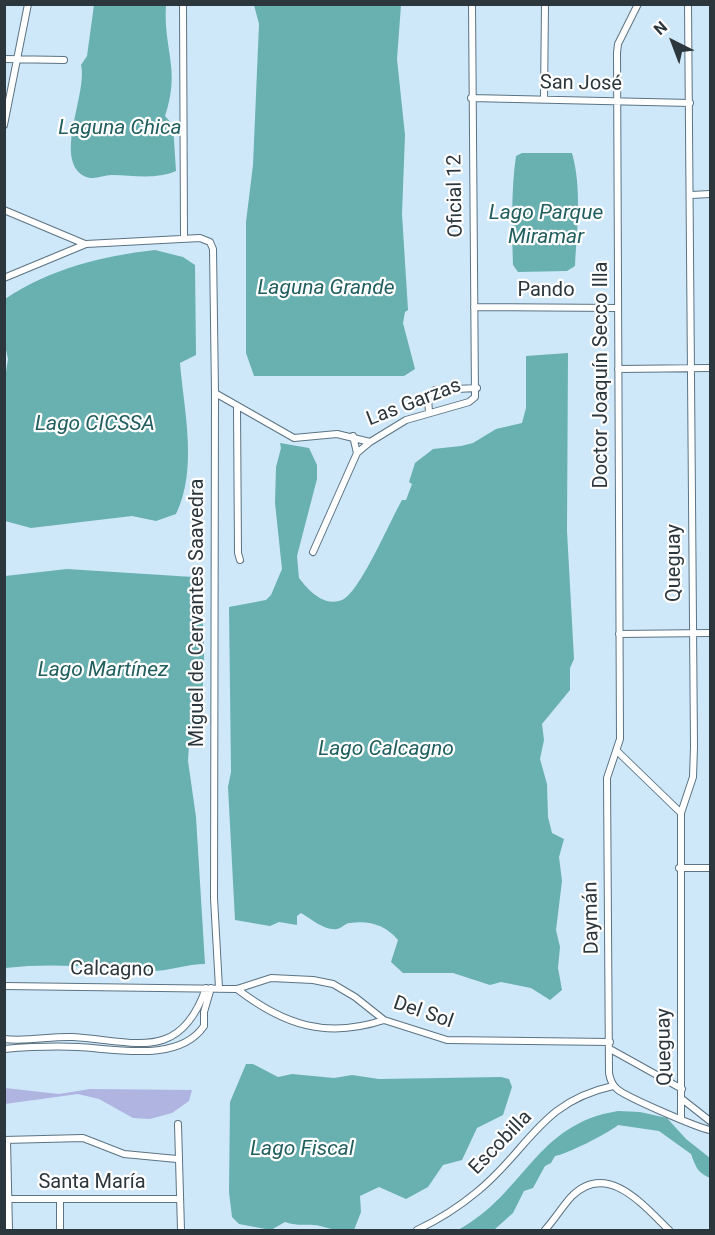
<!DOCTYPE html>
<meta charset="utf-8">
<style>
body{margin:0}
#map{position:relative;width:715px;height:1235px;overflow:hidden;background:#cee8fa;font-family:Roboto,sans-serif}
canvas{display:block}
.frame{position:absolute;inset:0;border:6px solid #2b363d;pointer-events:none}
.north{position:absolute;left:643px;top:12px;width:60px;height:60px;-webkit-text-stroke:4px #fff;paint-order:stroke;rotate:318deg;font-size:16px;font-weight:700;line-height:24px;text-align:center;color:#2b363d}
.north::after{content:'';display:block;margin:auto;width:21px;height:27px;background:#2b363d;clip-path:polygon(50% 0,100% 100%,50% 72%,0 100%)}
</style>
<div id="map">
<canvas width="715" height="1235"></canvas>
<div class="frame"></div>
<div class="north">N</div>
</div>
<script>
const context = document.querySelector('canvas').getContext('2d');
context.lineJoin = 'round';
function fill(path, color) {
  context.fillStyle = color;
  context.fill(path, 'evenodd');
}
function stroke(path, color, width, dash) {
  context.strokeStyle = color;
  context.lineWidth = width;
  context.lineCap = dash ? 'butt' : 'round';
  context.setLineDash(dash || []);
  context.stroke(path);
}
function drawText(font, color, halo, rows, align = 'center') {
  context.font = font + ' Roboto,sans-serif';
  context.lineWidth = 4.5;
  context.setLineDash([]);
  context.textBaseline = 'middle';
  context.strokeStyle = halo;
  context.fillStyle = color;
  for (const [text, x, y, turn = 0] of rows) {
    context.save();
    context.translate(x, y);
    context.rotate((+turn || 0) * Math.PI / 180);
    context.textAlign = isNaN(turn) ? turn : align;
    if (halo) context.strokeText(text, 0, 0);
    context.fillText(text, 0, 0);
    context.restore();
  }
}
const green = new Path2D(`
 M5,1088L59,1094L90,1089L192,1090L189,1101L172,1113L150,1119L133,1118L99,1099L78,1094L5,1104Z`);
const water = new Path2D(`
 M94,5H166C163,49 181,69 165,116L173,125L176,171C155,180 133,175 112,175C102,175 94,181 84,176C53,159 88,93 81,65L87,56Z
 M254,5H401L397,59L405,135L402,214L408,310L405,312L403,323L415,369L404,376H254L246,353V222L253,165L259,24Z
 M522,153H572C582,188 577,230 575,266L567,271L518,272L513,265C512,231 511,189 516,156Z
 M155,250L183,257L195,265L196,355L180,363C184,411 198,469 176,514L156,521L132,516L31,528L5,521L4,385L8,359L5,345V299C50,269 101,256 155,250Z
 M568,353L567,531L574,659L570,668V690L542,724L544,740L540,759L547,784L548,817L552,833L564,839L559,857L562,881L556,930L560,947L558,968L562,990L550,1000L531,988L501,982L490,985L453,973H403L391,962L398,940C386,925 369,920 350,923C345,923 342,928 337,929C325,931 311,919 301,913L297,916V925L279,922L270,926L235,920L228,787L231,772L229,607L266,600L271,595L282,569L275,503L276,467L281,448L280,443L309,448L317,465V479L297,556L299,578C309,591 324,607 342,600C359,594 391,519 402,500H406L412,484L409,482L415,463L433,449L461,446L473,443L496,429L522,423L526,408V356Z
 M67,569L193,577C211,625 202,685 200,736L189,743L188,761L196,817L205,964C186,964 167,972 149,971C99,968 55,962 5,968V576Z
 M246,1064H253L278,1077L292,1074L334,1078L352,1075L379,1079L501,1077L509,1079L512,1087L503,1115L477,1128L462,1160L443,1165L428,1187L406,1199L379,1187L360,1196L361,1212L354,1230C338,1231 335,1230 320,1226C309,1223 298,1227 285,1222L271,1230L239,1224L232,1217L229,1192L230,1102Z
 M618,1111L640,1112L667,1118L686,1139L710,1158V1178C697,1172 696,1167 691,1154L659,1131L618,1125C609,1133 565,1155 555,1156L551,1163L545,1166L533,1188L524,1191L513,1213L494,1230H458C526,1193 535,1124 618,1111Z`);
const street = new Path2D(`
 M183,4L184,238
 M638,4L618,44L617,53L620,739L607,778L609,1073C610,1079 612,1085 617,1089C626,1097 698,1128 710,1130
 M4,59L64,60
 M471,98L690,103
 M544,99L545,4
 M4,125L28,4
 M691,195L710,194
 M4,210L85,244
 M4,278L86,244L200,238L210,242L213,249L215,393L214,898L219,988
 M474,307L618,308
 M618,369L710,368
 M215,393L294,438L337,434L370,442L406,420L469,402L475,397L472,4
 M237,407L238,553L240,560
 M429,413L428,397L435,390L477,388
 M357,453L370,442
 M313,552L357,453L353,436
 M619,634L710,633
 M617,751L681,813
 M679,868H710
 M4,986L237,989L271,978L313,980L333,984L355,997L384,1020L447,1040L610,1042
 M237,989C284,1025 326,1039 384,1020
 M4,1039C28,1042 50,1036 73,1037C135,1041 180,1063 206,988
 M4,1049C28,1047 54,1046 78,1047C116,1049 179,1063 204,1026V1012L211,988
 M610,1049L682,1089
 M682,1099L710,1121
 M681,1118V813L693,777L694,747L688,4
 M178,1124L181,1230
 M4,1140L83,1138L124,1154L177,1159
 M7,1140L9,1230
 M4,1199H179
 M60,1230V1199
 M417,1230C438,1220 460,1206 478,1191C530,1148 540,1102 613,1086
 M545,1230C554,1220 562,1207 571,1197C607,1160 644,1206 669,1230`);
const streetNames = [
 ["San José",581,84,1],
 ["Oficial 12",456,196,-91],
 ["Pando",546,291],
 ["Doctor Joaquín Secco Illa",602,375,-90],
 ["Las Garzas",414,403,-21],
 ["Queguay",675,563,-90],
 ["Miguel de Cervantes Saavedra",198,613,-90],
 ["Daymán",592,918,-91],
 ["Calcagno",112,970,1],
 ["Del Sol",423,1013,19],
 ["Queguay",665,1047,-91],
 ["Escobilla",501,1143,-46],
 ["Santa María",92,1183]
];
const waterNames = [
 ["Laguna Chica",120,129],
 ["Lago Parque",546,214],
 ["Miramar",546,238],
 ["Laguna Grande",326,289],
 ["Lago CICSSA",95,425],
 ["Lago Martínez",103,671],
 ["Lago Calcagno",386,750],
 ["Lago Fiscal",302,1150]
];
fill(green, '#afb4e0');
fill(water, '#69b0b1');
stroke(street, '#5b7383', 8);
stroke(street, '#fff', 6);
drawText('20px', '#2b363d', '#fff', streetNames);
drawText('italic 21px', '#215e5f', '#fff', waterNames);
</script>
